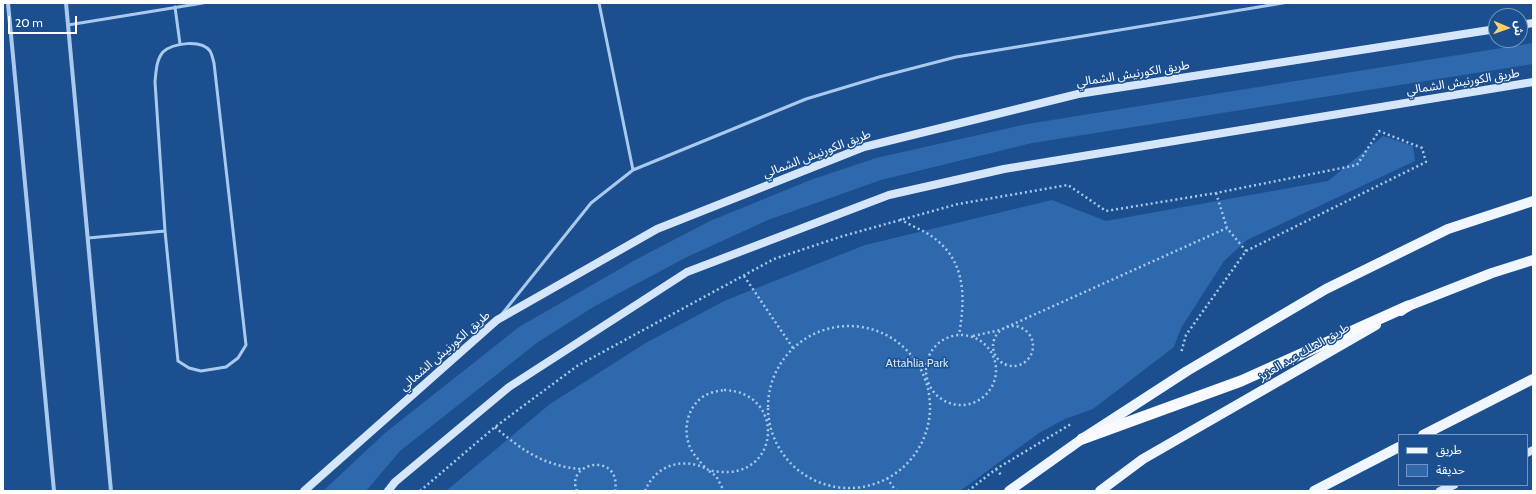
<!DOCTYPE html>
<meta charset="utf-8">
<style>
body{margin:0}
#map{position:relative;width:1536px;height:494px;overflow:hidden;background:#1b4f8f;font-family:Cabin,"Noto Sans Arabic",sans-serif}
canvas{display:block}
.frame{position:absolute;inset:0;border:4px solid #fff;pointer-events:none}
.legend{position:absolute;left:1398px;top:434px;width:130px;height:52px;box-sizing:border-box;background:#1b4f8f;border:1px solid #7695bc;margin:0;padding:5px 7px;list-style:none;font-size:12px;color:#fff}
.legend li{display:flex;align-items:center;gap:8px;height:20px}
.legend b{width:20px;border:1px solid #7695bc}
.north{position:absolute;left:1488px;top:8px;width:40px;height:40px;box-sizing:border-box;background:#1b4f8f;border:1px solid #7695bc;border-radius:50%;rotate:92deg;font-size:11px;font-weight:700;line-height:16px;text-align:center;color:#fff}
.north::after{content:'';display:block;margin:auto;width:14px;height:18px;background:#ffd166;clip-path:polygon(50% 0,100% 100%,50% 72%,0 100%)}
.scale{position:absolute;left:8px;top:16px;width:69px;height:18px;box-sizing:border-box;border:2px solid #fff;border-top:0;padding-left:5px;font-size:12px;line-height:14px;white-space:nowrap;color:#fff;-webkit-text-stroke:3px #1b4f8f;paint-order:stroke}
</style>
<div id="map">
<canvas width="1536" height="494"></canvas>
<div class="frame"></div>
<ul class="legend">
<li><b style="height:5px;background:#f0f6ff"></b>طريق</li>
<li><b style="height:11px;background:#2e69ad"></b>حديقة</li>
</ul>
<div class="north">ش</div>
<div class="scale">20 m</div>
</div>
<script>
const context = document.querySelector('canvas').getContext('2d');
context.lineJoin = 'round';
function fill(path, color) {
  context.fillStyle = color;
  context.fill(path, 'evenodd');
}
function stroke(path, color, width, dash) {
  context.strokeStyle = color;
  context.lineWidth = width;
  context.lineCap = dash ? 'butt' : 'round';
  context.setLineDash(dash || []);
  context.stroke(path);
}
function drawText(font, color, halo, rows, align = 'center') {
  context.font = font + ' Cabin,"Noto Sans Arabic",sans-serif';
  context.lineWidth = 3;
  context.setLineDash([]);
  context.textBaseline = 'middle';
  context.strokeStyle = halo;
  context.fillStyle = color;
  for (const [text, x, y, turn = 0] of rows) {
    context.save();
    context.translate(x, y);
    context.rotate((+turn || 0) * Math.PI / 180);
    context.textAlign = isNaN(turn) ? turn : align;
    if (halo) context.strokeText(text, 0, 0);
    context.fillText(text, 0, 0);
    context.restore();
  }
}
const green = new Path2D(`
 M1533,43V64L1032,143L881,180L768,220L687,257L595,306L538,342L400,451L366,491H323L385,433L519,327L637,259L710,221L813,179L876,158L1027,124Z
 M1383,136L1413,146L1415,161L1247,240L1224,261L1181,328L1174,347L1093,409L1065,419L1039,433L960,491H446L550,404L644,344L724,301L865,245L1052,200L1106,221L1328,181Z`);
const path = new Path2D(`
 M1216,193L1227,228L1246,251
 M900,219C908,224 917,228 925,232C966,256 966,294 959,335
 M744,276L793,348
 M993 346a20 20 0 1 1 40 0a20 20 0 1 1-40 0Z
 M768 407a81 81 0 1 1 162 0a81 81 0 1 1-162 0Z
 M926 370a35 35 0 1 1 70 0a35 35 0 1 1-70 0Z
 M973,336L1000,330L1227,228
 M724,390C783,392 781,470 728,472C723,472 712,472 707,469C704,467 701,463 699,460C682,444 682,414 701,398C708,393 716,391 724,390Z
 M495,427C521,450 546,467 582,469
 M996,469L1002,476
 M709,471L716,476L724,491
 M887,478L896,491
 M420,491L495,427L577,366L774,259L843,236L958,204L1068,185L1106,211L1216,193L1357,165L1379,131L1422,148L1426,162L1246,251L1186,335L1181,353
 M577,491C564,462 622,451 615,491
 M645,491C655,466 681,457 705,468
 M968,491L996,469L1071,424`);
const service = new Path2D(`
 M599,3L633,170
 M175,7L180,44
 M68,25L203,3
 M88,238L165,231L178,361L189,368L201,371L226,367L238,358L246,345L214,63C213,60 212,54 210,51C201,39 173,43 163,52C156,60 156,73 155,82L165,231
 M502,314L591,203L633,170L806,99L879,77L956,57L1283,3`);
const minor = new Path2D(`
 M8,3L54,491
 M66,3L111,491`);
const secondary = new Path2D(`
 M1520,25L1533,23
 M1527,453L1533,450
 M304,491L497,320L657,229L864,147L1078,94L1496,29
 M388,491L395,482L509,387L687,272L889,195L1004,169L1533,82
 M1440,491L1454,485`);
const primary = new Path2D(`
 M1401,311L1408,306L1492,273L1533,260
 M1423,435L1533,379
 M1009,491L1082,439L1187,371L1326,289L1448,229L1533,201
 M1100,491L1143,459L1376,325
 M1314,491L1399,447`);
const trunk = new Path2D(`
 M1082,439L1241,381L1408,306`);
const streetNames = [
 ["طريق الكورنيش الشمالي",1133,74,-9],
 ["طريق الكورنيش الشمالي",1463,82,-9],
 ["طريق الكورنيش الشمالي",817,154,-21],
 ["طريق الكورنيش الشمالي",445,351,-41],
 ["طريق الملك عبد العزيز",1304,352,-30]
];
const parkNames = [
 ["Attahlia Park",917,363]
];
fill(green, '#2e69ad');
stroke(path, '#a9c9ee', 2.5, [2, 3]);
stroke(service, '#a9c9ee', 3);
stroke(minor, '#a9c9ee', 4);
stroke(secondary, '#d6e6fa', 8);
stroke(primary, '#f0f6ff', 10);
stroke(trunk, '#f8faff', 11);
drawText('12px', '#fff', '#1b4f8f', streetNames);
drawText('12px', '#cfe3fa', '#1b4f8f', parkNames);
</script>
